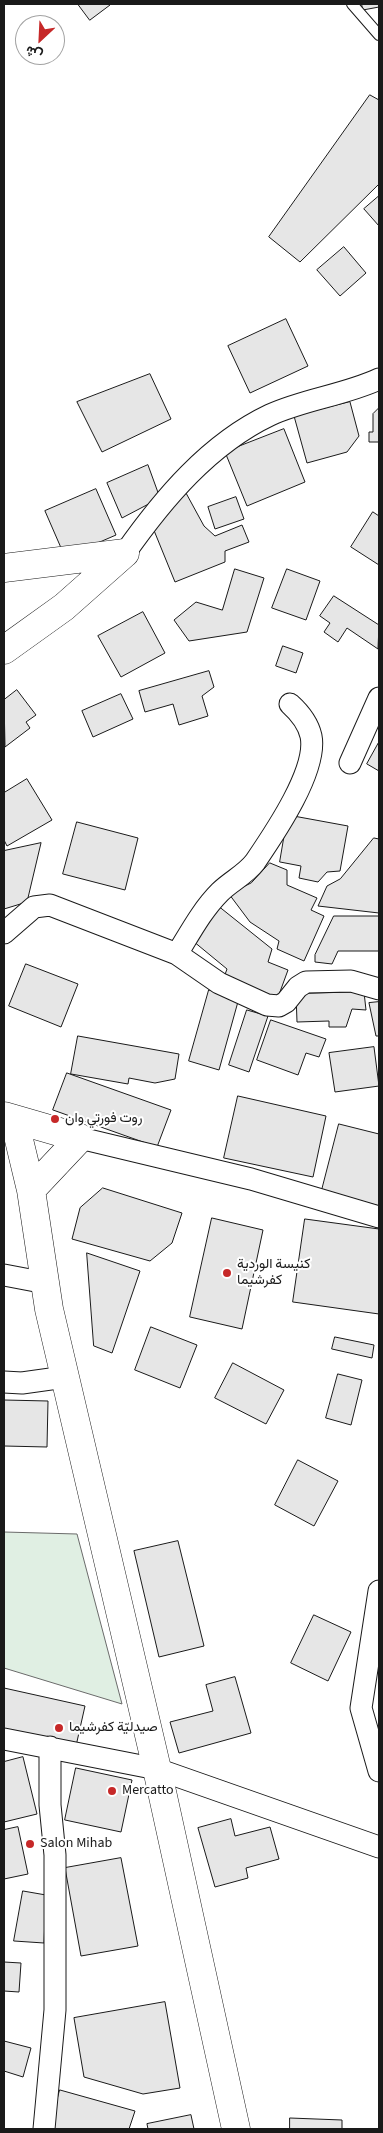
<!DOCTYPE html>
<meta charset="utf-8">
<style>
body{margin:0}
#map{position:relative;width:383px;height:2133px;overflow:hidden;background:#fff;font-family:"Source Sans 3",Vazirmatn,sans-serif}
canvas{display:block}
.frame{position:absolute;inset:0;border:5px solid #1a1a1a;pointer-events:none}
.north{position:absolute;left:15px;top:15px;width:50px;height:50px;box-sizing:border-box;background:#fff;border:1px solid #a3a3a3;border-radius:50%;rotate:205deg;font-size:14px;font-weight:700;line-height:20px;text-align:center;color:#1a1a1a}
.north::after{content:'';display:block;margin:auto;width:18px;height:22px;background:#c62828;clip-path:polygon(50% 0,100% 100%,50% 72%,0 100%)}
</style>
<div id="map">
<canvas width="383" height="2133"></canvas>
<div class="frame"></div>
<div class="north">ش</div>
</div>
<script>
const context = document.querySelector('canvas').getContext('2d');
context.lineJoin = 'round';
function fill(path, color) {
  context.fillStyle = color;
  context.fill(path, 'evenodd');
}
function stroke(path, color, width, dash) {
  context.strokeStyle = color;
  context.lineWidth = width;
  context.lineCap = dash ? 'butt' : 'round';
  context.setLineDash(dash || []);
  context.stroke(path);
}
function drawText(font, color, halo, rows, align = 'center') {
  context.font = font + ' "Source Sans 3",Vazirmatn,sans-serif';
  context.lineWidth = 4;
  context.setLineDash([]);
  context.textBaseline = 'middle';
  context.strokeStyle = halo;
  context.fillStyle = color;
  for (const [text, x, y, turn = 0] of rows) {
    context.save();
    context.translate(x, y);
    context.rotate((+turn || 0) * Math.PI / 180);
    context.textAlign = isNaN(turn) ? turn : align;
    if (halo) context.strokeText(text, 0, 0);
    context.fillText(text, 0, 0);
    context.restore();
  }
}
const green = new Path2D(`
 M4,1532L77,1534L122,1704L4,1668Z`);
const building = new Path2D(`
 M78,4H110V5L90,20Z
 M362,4H379V7L363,10Z
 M370,95L379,100V184L300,262L269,237Z
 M379,196V226L364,209Z
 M344,247L366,273L340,296L317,270Z
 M286,319L308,366L250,393L228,346Z
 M150,374L171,419L102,452L77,402Z
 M350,402L359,436L347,452L307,463L294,416Z
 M379,408V442H369V432H373V414Z
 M284,429L305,482L247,506L225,452Z
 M148,465L160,498L122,518L107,483Z
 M96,489L116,535L65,557L45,511Z
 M186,493L204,526L215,536L242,525L249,542L225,551V562L175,582L153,528Z
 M236,497L244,519L215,529L208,507Z
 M373,512L379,516V565L351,547Z
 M235,569L264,578L247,632L189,641L174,620L196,602L222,610Z
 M287,569L320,581L306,620L272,608Z
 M334,596L379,625L378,649L347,628L338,642L324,632L330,623L320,616Z
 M143,612L165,653L121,677L98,636Z
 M283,646L303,653L296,673L276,666Z
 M209,671L214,687L202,696L208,716L179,725L173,704L145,712L139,691Z
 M17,690L36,715L26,722L30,728L5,747L4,700Z
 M121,694L133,719L93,737L82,711Z
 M379,742V771L367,764Z
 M27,779L52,820L7,846L4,840V793Z
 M288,815L348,826L340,871L327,872L318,882L299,878L301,866L280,862Z
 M77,822L138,838L125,890L63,874Z
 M374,838L379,839V913L318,906L327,886L340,879Z
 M41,843L27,902L4,909V851Z
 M270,863L287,870V885L317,898L311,910L324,916L304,961L277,949L279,941L250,922L229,894L251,883Z
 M217,905L272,949L268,962L288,970L277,1000L223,980L227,969L193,941Z
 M334,916H379V951H338L332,964L315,962V955Z
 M26,964L78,984L61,1027L9,1006Z
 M209,990L239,998L219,1070L189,1061Z
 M364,992L366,1010L352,1009L346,1027H329V1021L297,1022L296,994Z
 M379,1002V1036H376L369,1003Z
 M247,1010L268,1016L249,1072L229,1065Z
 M271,1020L326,1039L319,1057L306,1053L298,1075L257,1060Z
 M78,1036L179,1054L175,1079L155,1083L129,1078L128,1084L71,1074Z
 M374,1047L379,1086L335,1092L329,1053Z
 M67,1073L171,1110L157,1147L53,1110Z
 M238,1096L326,1116L313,1177L224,1158Z
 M339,1124L379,1134V1206L322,1190Z
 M103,1188L182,1213L172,1243L150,1261L72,1239L80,1208Z
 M212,1218L263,1230L242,1329L190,1317Z
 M305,1219L379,1229V1314L293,1302Z
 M87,1253L140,1271L112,1353L94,1346Z
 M151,1327L197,1345L180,1388L135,1370Z
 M335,1337L374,1345L372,1358L332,1349Z
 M233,1363L284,1390L266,1424L215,1398Z
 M338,1374L362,1380L351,1425L326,1418Z
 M4,1400L48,1401L47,1447L4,1446Z
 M298,1460L338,1481L314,1526L275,1505Z
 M178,1541L204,1646L159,1657L134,1551Z
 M314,1615L351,1632L328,1681L291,1663Z
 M235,1677L251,1733L179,1753L170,1722L213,1711L206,1685Z
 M4,1688L85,1706L76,1746L4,1729Z
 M23,1757L37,1814L4,1822V1762Z
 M76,1768L132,1780L121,1832L65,1820Z
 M231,1819L235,1836L270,1827L279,1859L246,1868L248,1878L215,1887L198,1828Z
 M18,1827L28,1874L4,1879V1830Z
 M121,1858L138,1946L81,1956L65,1868Z
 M23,1891L46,1895L44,1943L14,1941Z
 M4,1962L21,1963L19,1992L4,1991Z
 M165,2002L180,2088L143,2094L84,2077L74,2018Z
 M4,2041L31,2048L23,2077L4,2071Z
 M60,2090L135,2111L129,2129H49Z
 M191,2115L194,2129H148L147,2124Z
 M290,2118L342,2120V2129H290Z`);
const lane = new Path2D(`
 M352,4L379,35`);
const street = new Path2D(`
 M125,553C163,499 209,444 270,415C305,399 345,395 379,379
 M350,763L379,698
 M4,933L34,907L50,905L177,954L219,983L267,1005L279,1006L286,1002L298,987L306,982L351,981L379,989
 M177,954C190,933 202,910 220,892C231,881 245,875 255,862C274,834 318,770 311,736C308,723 300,713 290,704
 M80,1138L251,1179L379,1217
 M4,1275L46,1283
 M4,1382L22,1383L65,1377
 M379,1591L361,1708L379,1771
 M4,1739L157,1769L379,1847
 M44,2129L55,2010V1855L50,1805V1747`);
const secondary = new Path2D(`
 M4,568L125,553
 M4,650L64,607L125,553
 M4,1116L80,1138L31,1190
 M14,1119L31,1190L49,1309L157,1769L236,2129`);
const markers = [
 [55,1119,5,"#c62828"],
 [227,1273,5,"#c62828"],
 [59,1728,5,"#c62828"],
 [112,1791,5,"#c62828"],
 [30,1844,5,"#c62828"]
];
const poiNames = [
 ["روت فورتي وان",65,1119],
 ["كنيسة الوردية",237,1265],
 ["كفرشيما",237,1281],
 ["صيدليّة كفرشيما",69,1728],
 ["Mercatto",122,1791],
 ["Salon Mihab",40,1844]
];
fill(green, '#e0efe3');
stroke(green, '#6a6a6a', 1);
fill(building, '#e6e6e6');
stroke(building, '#1a1a1a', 1);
stroke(lane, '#1a1a1a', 12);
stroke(street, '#1a1a1a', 23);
stroke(secondary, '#1a1a1a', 29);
stroke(lane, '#fff', 10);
stroke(street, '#fff', 21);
stroke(secondary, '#fff', 28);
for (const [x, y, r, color] of markers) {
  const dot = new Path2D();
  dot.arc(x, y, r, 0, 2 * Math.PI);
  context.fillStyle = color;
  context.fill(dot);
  stroke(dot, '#fff', 2);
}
drawText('14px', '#1a1a1a', '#fff', poiNames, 'left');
</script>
